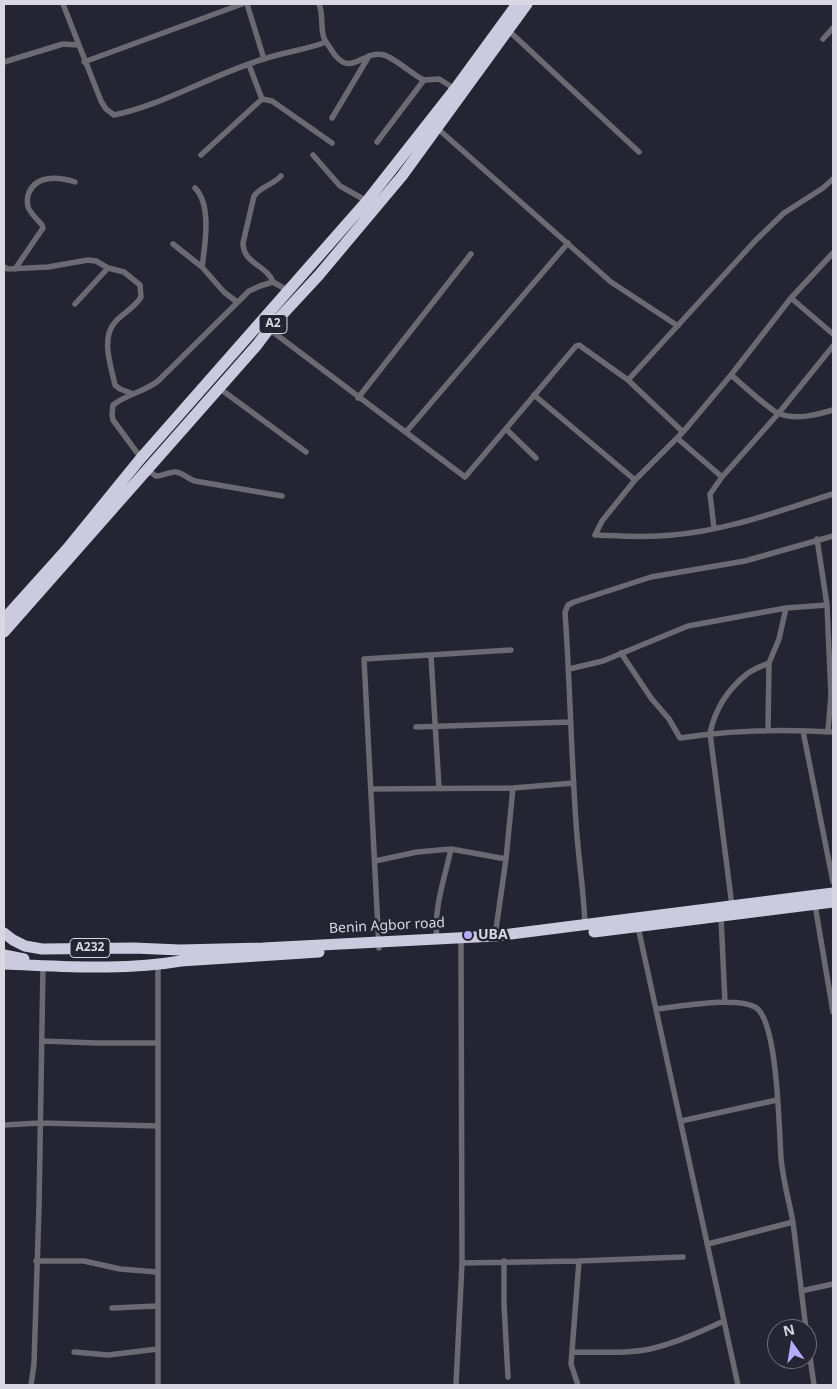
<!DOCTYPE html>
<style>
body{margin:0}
#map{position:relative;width:837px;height:1389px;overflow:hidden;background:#252433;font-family:"Noto Sans",sans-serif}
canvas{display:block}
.frame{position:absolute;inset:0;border:5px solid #d9d8e2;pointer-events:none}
.north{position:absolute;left:767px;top:1319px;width:50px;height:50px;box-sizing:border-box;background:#252433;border:1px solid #6d6c79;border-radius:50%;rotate:347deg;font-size:14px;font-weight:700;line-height:20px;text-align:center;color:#d9d8e2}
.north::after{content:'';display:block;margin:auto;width:18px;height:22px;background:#b4acf9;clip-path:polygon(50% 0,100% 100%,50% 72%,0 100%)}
</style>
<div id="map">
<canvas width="837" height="1389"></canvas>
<div class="frame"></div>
<div class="north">N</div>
</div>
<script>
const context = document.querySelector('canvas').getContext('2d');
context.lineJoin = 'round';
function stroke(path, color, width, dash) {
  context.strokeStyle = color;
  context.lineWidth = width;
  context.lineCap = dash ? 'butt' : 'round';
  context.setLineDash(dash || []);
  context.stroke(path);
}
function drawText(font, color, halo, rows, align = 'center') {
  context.font = font + ' "Noto Sans",sans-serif';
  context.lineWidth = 5;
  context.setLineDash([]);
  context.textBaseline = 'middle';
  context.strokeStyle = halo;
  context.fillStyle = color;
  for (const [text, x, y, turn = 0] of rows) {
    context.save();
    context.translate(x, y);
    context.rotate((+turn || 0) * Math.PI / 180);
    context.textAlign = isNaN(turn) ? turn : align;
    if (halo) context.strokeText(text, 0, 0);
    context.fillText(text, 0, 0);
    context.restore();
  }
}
const street = new Path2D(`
 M63,4L101,101L106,109L114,115C166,104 213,74 264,59C285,52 305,50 326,42
 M247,4L264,59
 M319,4C324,16 320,28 324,38C326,43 330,47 332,51C351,80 362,49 384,55C394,58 410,72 420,78L424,80L439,79L455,89
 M509,31L639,152
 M823,39L833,28
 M4,62L63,44L78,45
 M84,62L242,4
 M262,99L272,101L332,143
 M332,118L369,56
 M437,128L611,282L678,326
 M377,142L424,80
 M201,155L262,99L249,65
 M313,155L340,186L367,201
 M195,188C212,205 205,245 202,267
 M173,244L202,267L224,292L237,302
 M833,253L791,298L731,375L683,432L635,480L602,521L595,535C621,536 647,538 672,535C727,531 781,510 833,494
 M4,267L8,269L48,267L88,260L96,261L108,268
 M15,269L43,228L42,225C38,220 30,213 28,207C27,203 27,199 28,195C35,174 59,177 75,182
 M273,282C267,265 243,264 243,243L254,196C261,186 273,185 281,176
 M791,298L833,334
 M75,304L108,268L124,272L140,285L141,297C135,307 124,313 116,321C100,337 111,366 115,385L120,389L131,393
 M269,329L465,477L576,346L579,345L628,380L683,432
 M731,375C741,383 770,411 780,414C797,420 816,415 833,410
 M628,380L755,241L784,213L823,188L833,179
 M219,388L306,452
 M534,395L635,480
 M358,398L471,254
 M506,429L536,458
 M406,432L568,243
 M677,438L722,477
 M141,458L113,420L112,414L113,405C127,394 144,392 158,381L249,291L260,286L273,282L289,291
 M146,469L156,476C163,476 170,471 176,472C183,473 188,479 195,481L282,496
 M714,528L710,494L722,477L778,414L833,346
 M817,539L827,605L831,695L828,731
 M621,653L651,698L669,719L680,738C731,730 782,729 833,732
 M431,656L439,788
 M569,669L603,661L688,626L786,608L827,605
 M416,727L570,722
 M768,730L769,663L779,639L786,608
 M803,731L833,882
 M372,789L513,788L574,783
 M375,861L417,852L451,849L506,859
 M815,905L833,1012
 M732,906L710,733C715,710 728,689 747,674C753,669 762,666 769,663
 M721,917L725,1002
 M585,926C584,891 578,857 576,822C571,752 570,682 565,612L568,605L574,602L651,577L745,561L833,536
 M638,927L738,1385
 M495,936L506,859L513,788
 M437,939C433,910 445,877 451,849
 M379,948L364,659L511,650
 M656,1009C679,1007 735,996 755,1007C778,1019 779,1131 781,1158C783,1180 789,1201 793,1222
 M42,1041L97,1043H158
 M681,1121L777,1100
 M4,1125L40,1123L158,1126
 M708,1244L793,1222L806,1329
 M36,1261H84L120,1269L157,1272
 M504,1261V1304L508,1377
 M462,1263L579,1261L683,1257
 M801,1291L833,1284
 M112,1308L157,1306
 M807,1336L814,1385
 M74,1352L108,1355L158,1349
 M572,1352C598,1352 625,1354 650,1349C676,1343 700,1332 724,1321
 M31,1385L34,1364L39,1207L43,965
 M158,1385V965
 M456,1385L462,1263L461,944
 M578,1385L571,1364L579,1261`);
const highway = new Path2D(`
 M4,619L67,549L141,458L367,201L455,89L517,4
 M4,632L257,345L269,329L319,275L402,176L527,4
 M594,932L833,902
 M4,933L13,940L25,946L42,949L134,948L180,950L263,948L495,936L833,893
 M4,955L24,959
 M4,964C62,966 123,971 181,961L319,952`);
const markers = [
 [468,935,5,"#b4acf9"]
];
const shields = [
 [273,324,28],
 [90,948,40]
];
const shieldNames = [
 ["A2",273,324],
 ["A232",90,948]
];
const streetNames = [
 ["Benin Agbor road",387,926,-3]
];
const poiNames = [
 ["UBA",478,935]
];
stroke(street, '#6b6a72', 5.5);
stroke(highway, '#cbcade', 11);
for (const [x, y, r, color] of markers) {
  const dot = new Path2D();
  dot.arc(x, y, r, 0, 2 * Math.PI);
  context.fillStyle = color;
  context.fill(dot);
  stroke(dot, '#252433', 2);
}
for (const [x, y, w] of shields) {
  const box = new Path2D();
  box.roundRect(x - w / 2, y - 9.5, w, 19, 4);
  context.fillStyle = '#252433';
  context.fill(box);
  stroke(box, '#d9d8e2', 1);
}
drawText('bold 12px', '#d9d8e2', null, shieldNames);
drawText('14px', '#d9d8e2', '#252433', streetNames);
drawText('bold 14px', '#d9d8e2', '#252433', poiNames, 'left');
</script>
